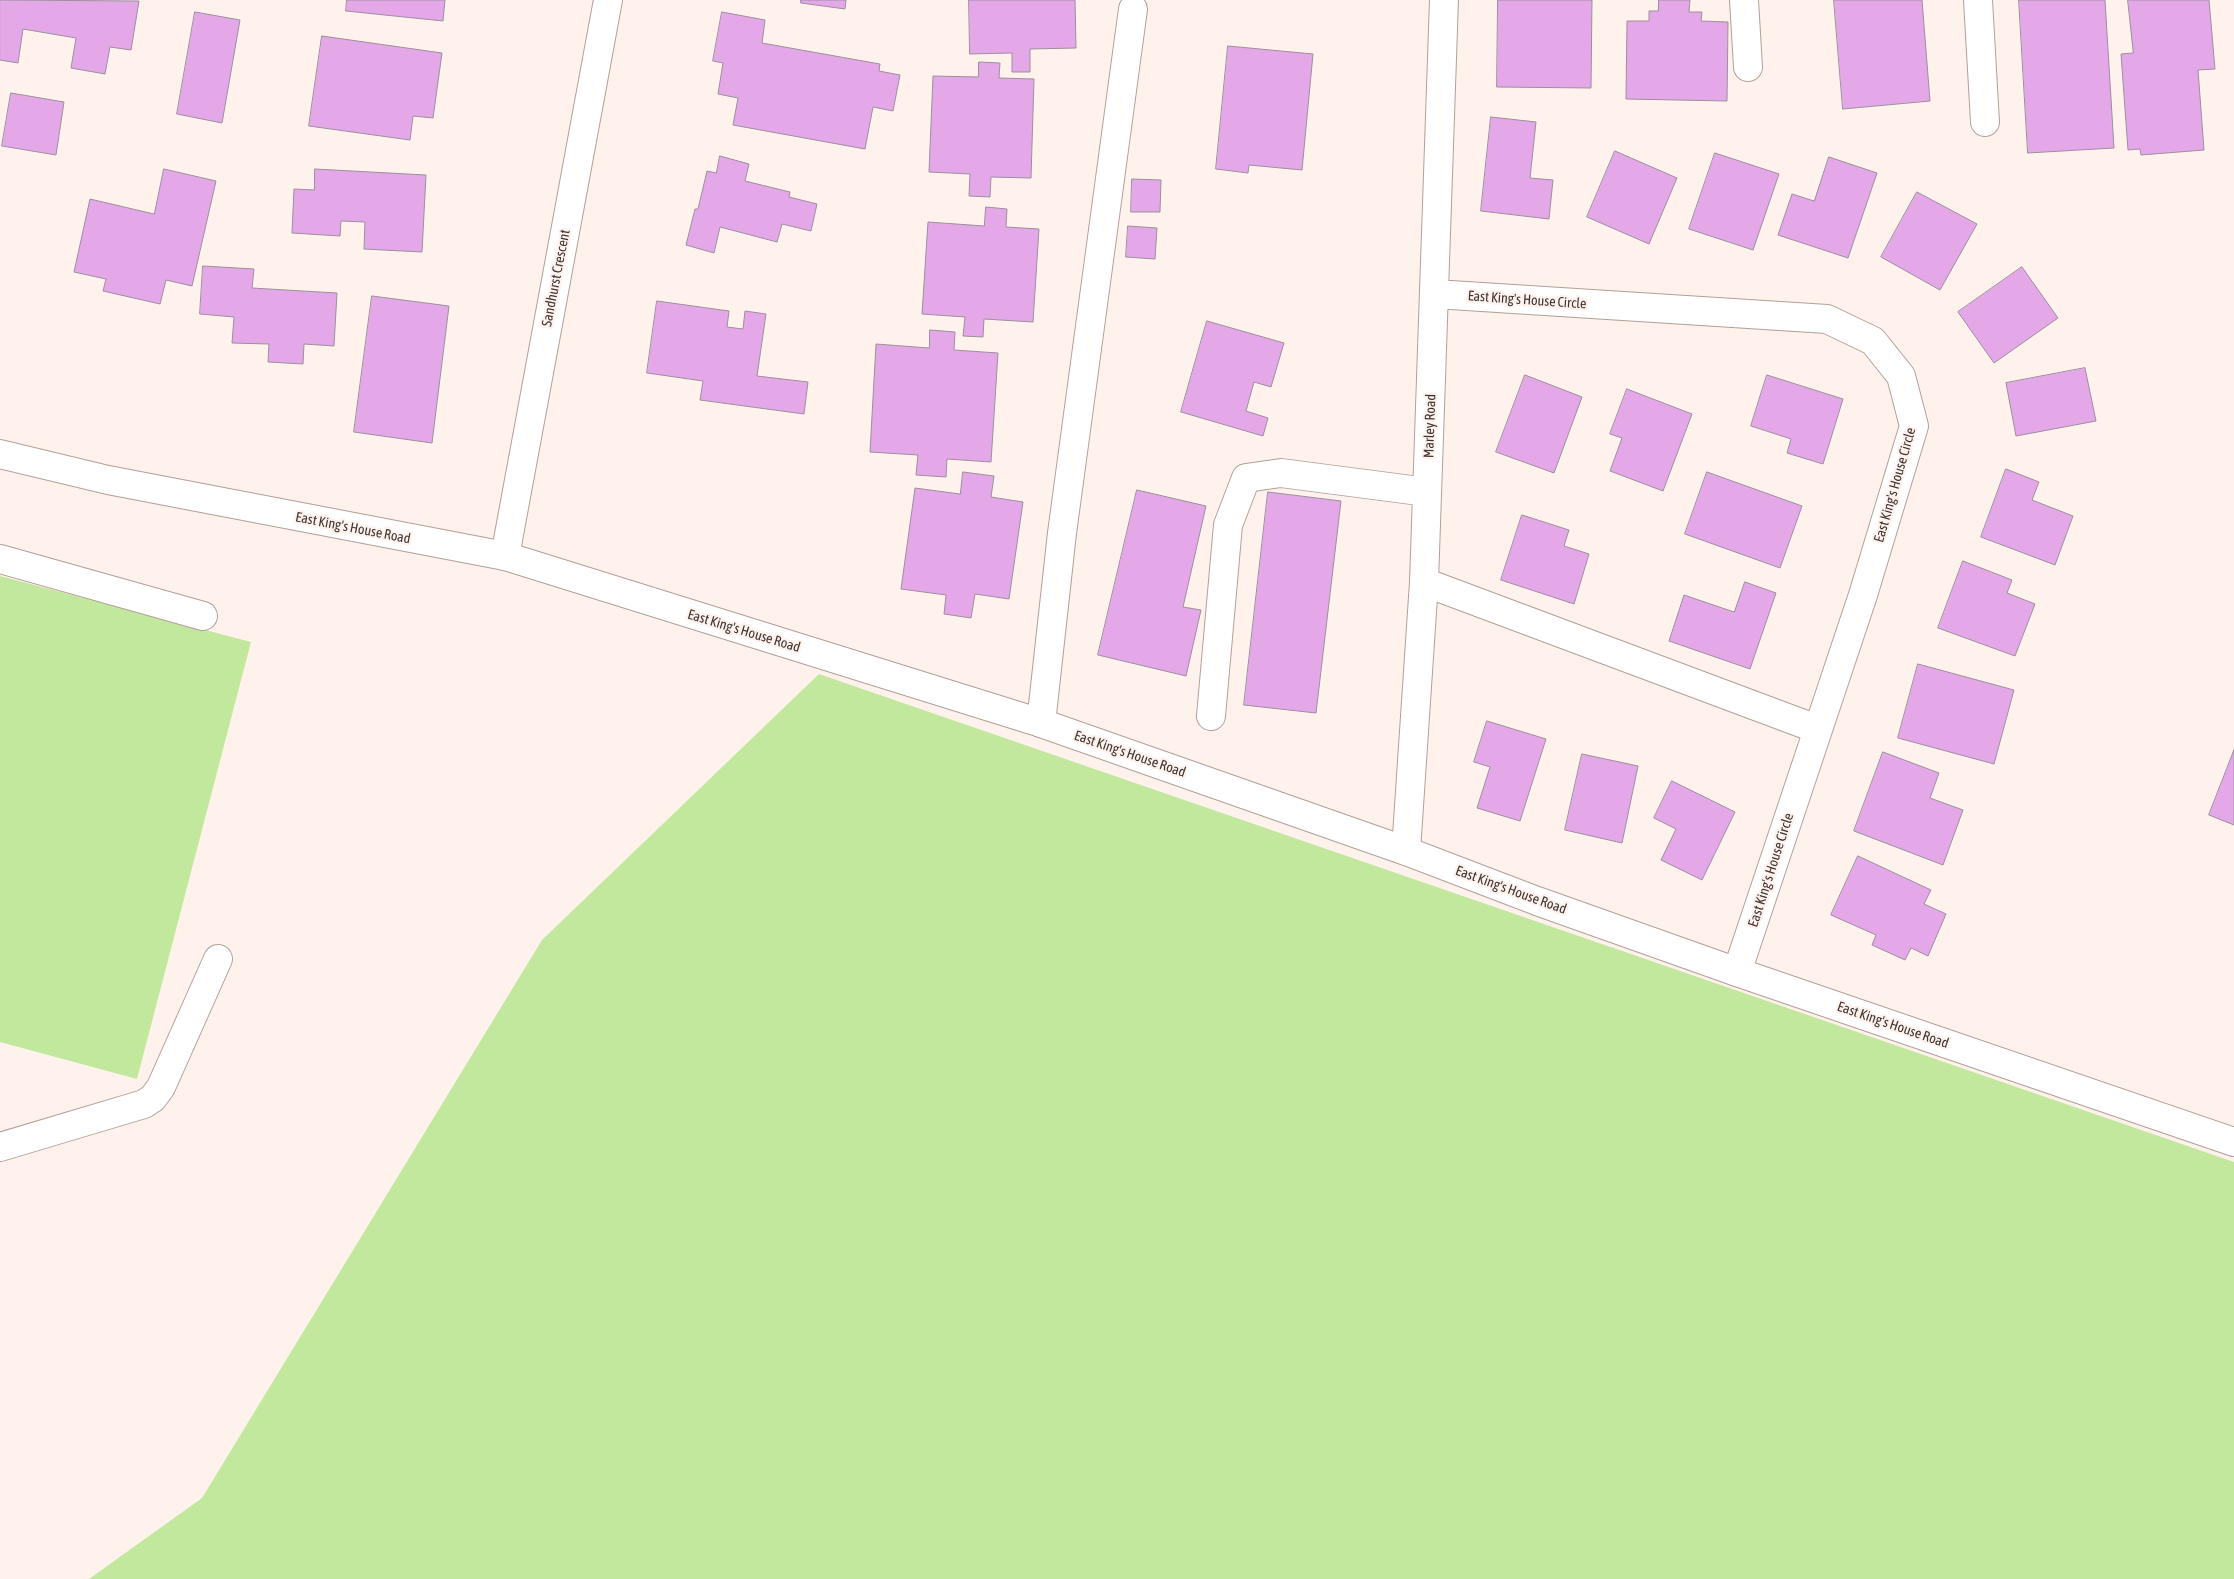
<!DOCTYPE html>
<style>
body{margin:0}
canvas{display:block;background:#fff2ed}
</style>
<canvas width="2234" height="1579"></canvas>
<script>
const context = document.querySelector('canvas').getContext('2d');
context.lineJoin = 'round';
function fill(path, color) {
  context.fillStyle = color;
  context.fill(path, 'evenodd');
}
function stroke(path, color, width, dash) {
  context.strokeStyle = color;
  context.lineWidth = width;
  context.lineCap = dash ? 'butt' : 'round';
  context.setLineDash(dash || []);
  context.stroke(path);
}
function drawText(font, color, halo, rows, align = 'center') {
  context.font = font + ' "Asap Condensed",sans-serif';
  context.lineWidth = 4.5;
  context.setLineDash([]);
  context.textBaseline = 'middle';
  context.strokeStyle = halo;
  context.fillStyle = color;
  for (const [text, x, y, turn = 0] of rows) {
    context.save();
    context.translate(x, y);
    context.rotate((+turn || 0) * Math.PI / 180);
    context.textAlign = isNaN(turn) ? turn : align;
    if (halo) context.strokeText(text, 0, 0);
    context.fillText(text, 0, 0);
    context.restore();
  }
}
const green = new Path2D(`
 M0,576L251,642L137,1079L0,1042Z
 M819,674L2234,1162V1579H89L202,1498L542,940Z`);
const building = new Path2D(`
 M0,0L139,1L131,50L110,47L105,74L71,68L76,38L23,29L18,63L0,60Z
 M347,0H445L443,21L346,11Z
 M801,0H846L845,9L801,3Z
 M969,0H1075L1076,48L1030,49V72H1012V53L970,54Z
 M1498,0H1592L1591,88L1497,87Z
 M1659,0H1690L1689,12H1702L1701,21L1728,22L1727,101L1626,99L1627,21H1649V11H1658Z
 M1834,0H1922L1930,101L1843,109Z
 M2019,0H2105L2114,148L2028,153Z
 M2128,0H2209L2215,69L2198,70L2204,150L2141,155L2140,149L2128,150L2121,54L2133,53Z
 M195,12L240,20L222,123L177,114Z
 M722,12L765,20L762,43L880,64L879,71L900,75L893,111L873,107L865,149L733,125L738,98L718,94L723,63L713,61Z
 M322,36L442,53L433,118L413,116L410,140L309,126Z
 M1228,46L1313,54L1302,170L1249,165L1248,173L1216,169Z
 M979,62L1000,63L999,78L1034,79L1031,178L991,177L990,197L969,196L970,174L929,172L933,76L978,77Z
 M11,93L64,102L56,155L2,146Z
 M1491,117L1536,122L1530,178L1553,180L1549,219L1481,211Z
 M1615,151L1677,178L1649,244L1587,217Z
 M1715,153L1779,174L1753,250L1689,229Z
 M720,156L749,164L745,181L790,192L789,197L817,204L811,231L782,224L777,242L720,227L714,253L686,245L695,209H698L707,171L716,173Z
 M1829,157L1877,173L1848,258L1778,235L1792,194L1814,201Z
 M164,169L216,181L192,286L166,280L160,304L103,291L106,279L74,272L90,199L154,214Z
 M315,169L426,175L422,252L364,249L365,222L341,221L340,236L292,233L294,189L314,190Z
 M1132,179L1161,180L1160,212H1131Z
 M1917,192L1977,224L1940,290L1881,257Z
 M986,207L1007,209L1006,227L1039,229L1033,322L984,319L983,337L963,336L965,317L922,314L928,222L984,226Z
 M1128,226L1157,228L1155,259L1126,257Z
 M203,266L254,269L252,288L337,293L334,346L304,344L303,364L268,362L269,344L232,343L234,317L200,314Z
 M2022,267L2058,318L1994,363L1958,312Z
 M372,296L449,306L432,443L354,432Z
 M657,301L729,311L727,327L743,329L745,311L766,314L757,376L808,382L804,414L700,400L703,381L647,373Z
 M1207,321L1284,343L1271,387L1254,382L1246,411L1268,418L1263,436L1181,412Z
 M930,330L955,332L954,350L998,353L991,462L947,459L946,477L916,475L918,455L870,452L876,344L929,348Z
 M2085,368L2096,421L2016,436L2006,383Z
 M1525,375L1582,397L1554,473L1496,452Z
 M1767,375L1843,399L1823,464L1787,453L1791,439L1751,426Z
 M1627,389L1692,414L1663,491L1610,471L1622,438L1610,434Z
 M2006,469L2039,482L2032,500L2073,516L2055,565L1981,537Z
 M963,472L994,476L991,497L1023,502L1009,599L975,594L971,618L944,614L946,595L901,589L915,488L960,494Z
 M1707,472L1802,506L1780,568L1685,534Z
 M1137,490L1206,506L1183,607L1201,610L1186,676L1098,655Z
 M1268,492L1341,501L1316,713L1244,705Z
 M1522,515L1569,530L1564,546L1589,554L1574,604L1501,580Z
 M1963,561L2012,580L2007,593L2035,604L2015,656L1938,628Z
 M1745,582L1776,593L1750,669L1669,641L1684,595L1734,612Z
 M1918,664L2014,690L1994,764L1898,738Z
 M1487,721L1546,739L1520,821L1477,808L1490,767L1474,762Z
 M2234,750V825L2209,815Z
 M1883,752L1939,773L1930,798L1963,810L1943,865L1854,831Z
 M1582,754L1638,766L1622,843L1565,830Z
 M1672,781L1735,812L1702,880L1661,860L1676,829L1654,818Z
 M1858,856L1931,890L1924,904L1946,914L1928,956L1911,948L1905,960L1872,945L1876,935L1831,915Z`);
const minor = new Path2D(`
 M1744,0L1748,67
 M1978,0L1985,122
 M1435,294L1827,319L1873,341L1901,376L1914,426L1863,595L1737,972
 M505,556L608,0
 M0,559L203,616
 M1424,582L1817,729
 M1211,716L1228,525L1246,478L1281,473L1427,492
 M1041,723L1062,533L1133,9
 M1406,851L1424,582L1444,0
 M0,1147L144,1104L153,1098L161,1087L218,959`);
const major = new Path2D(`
 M0,454L108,480L505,556L1041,723L1406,851L1537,901L1737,972L2234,1142`);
const streetNames = [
 ["Sandhurst Crescent",556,278,-79],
 ["East King's House Circle",1527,300,4],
 ["Marley Road",1430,426,-88],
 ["East King's House Circle",1895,485,-74],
 ["East King's House Road",353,528,11],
 ["East King's House Road",744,631,17],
 ["East King's House Road",1130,754,19],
 ["East King's House Circle",1771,870,-72],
 ["East King's House Road",1511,890,20],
 ["East King's House Road",1893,1025,19]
];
fill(green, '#c1e89d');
fill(building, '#e4a8e9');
stroke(building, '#9c8f9d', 1);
stroke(minor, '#b39f98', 30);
stroke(major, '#b39f98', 30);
stroke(minor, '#fff', 28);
stroke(major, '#fff', 28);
drawText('14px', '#3c3431', '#fff2ed', streetNames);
</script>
